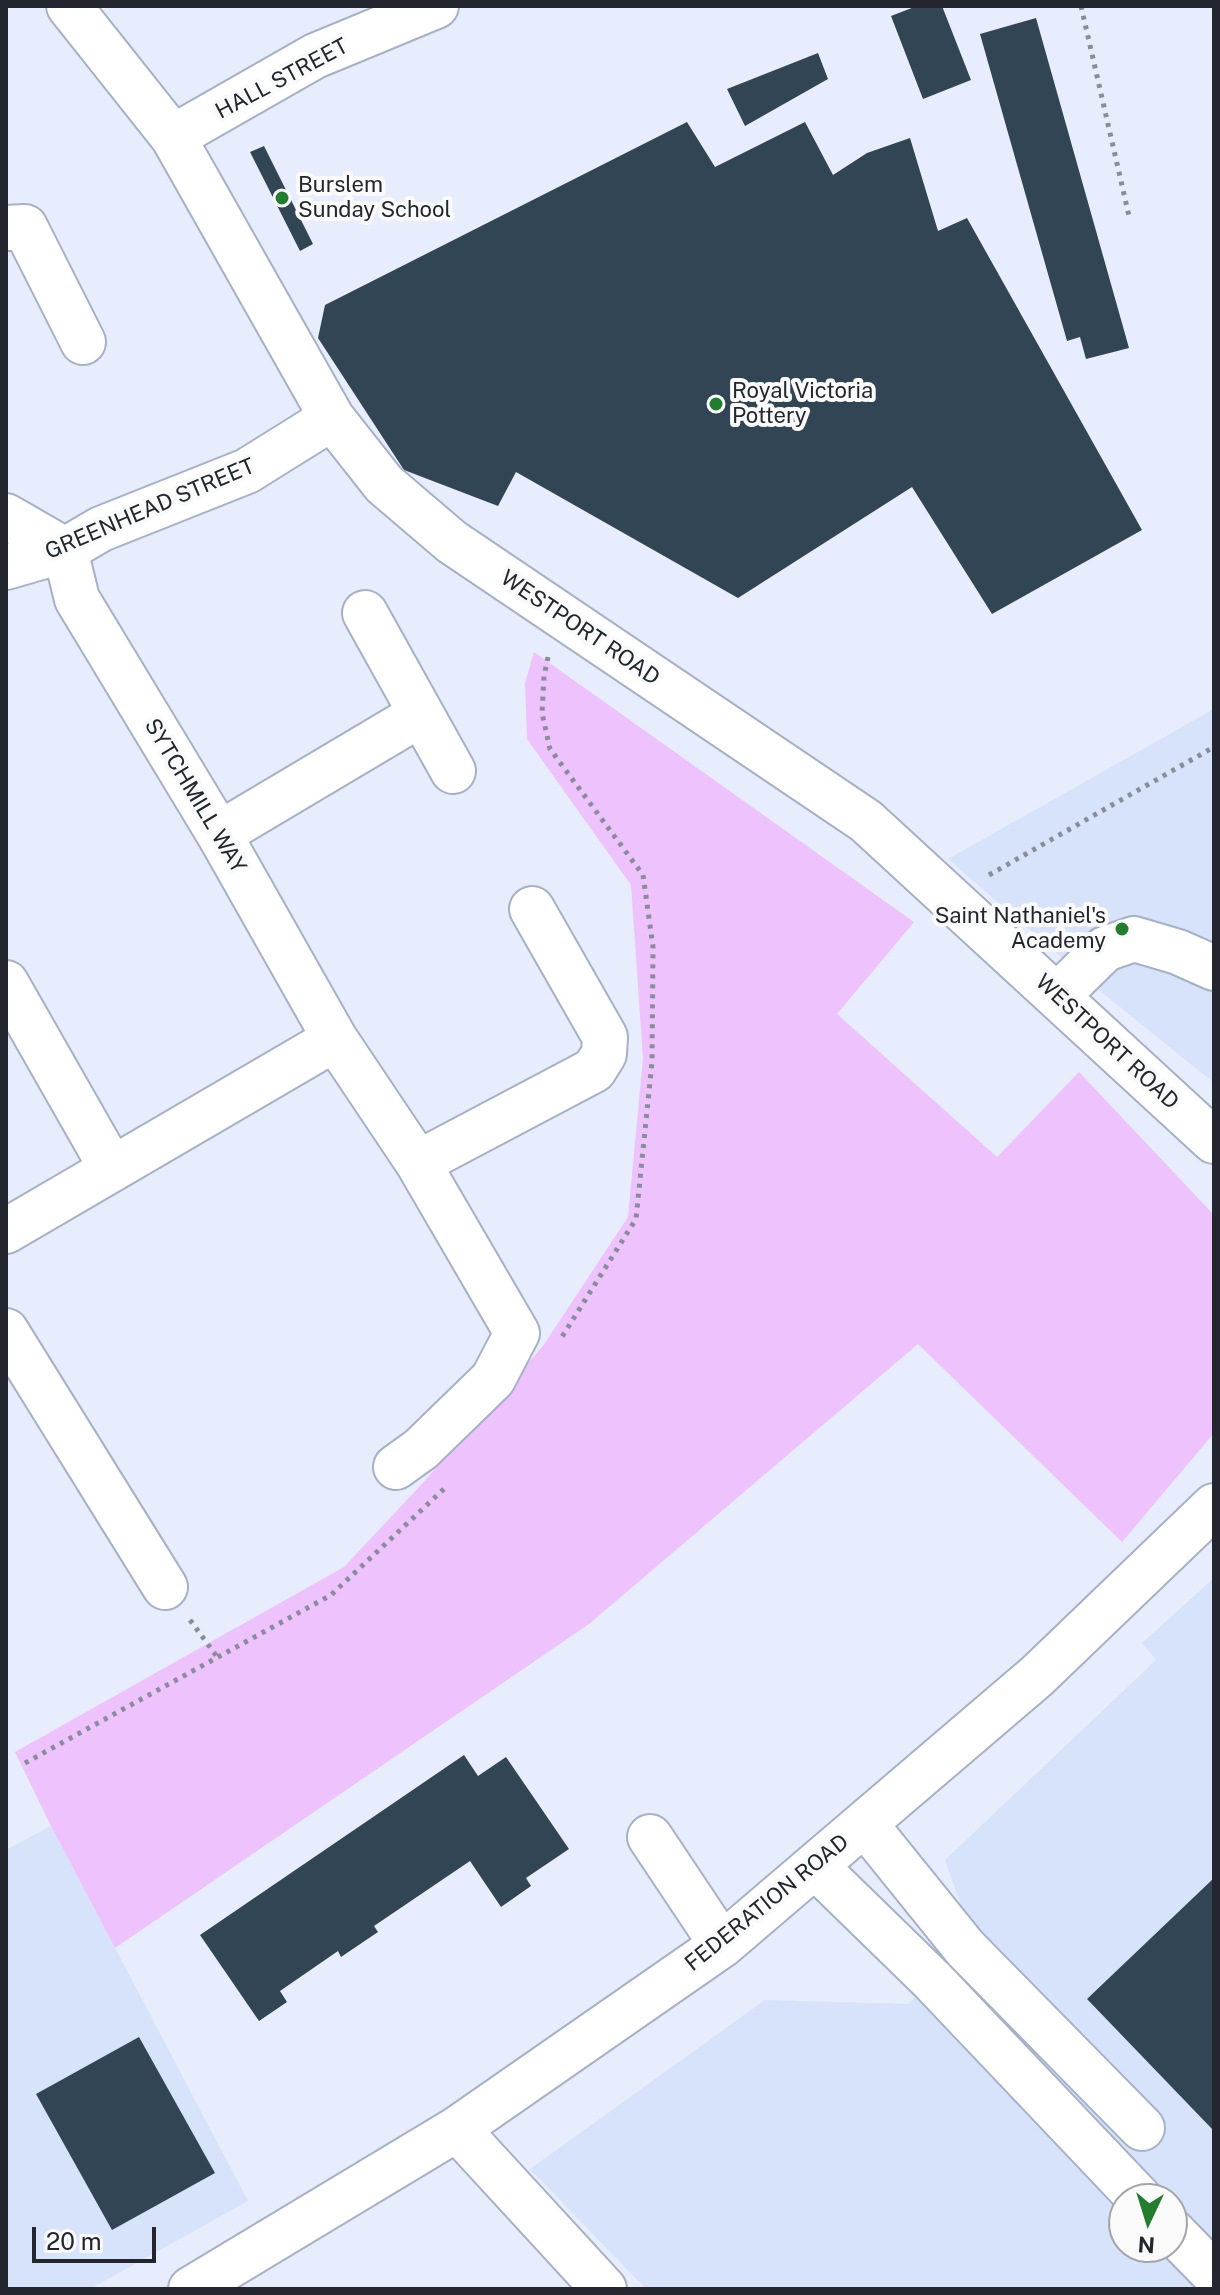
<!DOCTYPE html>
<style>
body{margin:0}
#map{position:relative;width:1220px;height:2295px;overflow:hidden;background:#e7edfc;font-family:"Public Sans",sans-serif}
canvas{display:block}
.frame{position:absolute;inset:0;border:8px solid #23262f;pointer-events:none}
.north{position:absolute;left:1108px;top:2183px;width:80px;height:80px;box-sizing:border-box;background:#fafafa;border:2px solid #a4a5a9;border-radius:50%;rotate:184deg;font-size:22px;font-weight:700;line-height:32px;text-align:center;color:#23262f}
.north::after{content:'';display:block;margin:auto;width:28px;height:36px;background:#227e2e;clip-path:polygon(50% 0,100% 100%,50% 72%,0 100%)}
.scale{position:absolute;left:32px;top:2227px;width:124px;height:36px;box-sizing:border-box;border:4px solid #23262f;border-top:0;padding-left:10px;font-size:24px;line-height:28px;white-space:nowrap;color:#23262f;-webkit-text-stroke:6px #fafafa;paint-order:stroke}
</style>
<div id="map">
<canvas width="1220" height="2295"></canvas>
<div class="frame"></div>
<div class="north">N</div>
<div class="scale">20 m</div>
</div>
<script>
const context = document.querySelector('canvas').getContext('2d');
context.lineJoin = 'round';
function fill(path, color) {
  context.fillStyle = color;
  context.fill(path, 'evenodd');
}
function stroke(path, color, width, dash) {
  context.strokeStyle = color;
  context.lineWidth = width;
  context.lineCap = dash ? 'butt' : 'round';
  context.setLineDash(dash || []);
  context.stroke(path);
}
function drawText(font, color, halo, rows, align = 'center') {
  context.font = font + ' "Public Sans",sans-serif';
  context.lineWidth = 8;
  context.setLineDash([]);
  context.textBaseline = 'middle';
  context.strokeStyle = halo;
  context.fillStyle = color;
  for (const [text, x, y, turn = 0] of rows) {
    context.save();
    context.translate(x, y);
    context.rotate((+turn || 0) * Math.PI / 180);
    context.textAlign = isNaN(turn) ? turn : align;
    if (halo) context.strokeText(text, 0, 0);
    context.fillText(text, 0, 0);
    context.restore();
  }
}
const built = new Path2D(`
 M1214,709V1083L1110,999L948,859Z
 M1214,1578V2289H646L530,2169L765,2000L908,2004L973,1940L945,1860L1156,1660L1142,1643ZM1124,2199H1172V2247H1124Z
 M51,1826L248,2201L90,2289H6V1850Z`);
const green = new Path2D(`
 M534,652L914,922L837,1014L997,1157L1079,1072L1214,1215V1433L1122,1542L918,1344L589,1624L115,1948L51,1826L15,1752L344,1567L421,1485L543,1346L628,1217L643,1058L631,885L527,739L525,683Z`);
const building = new Path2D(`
 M917,6H942L971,80L923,99L891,16Z
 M1036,18L1129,348L1086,359L1080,337L1067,341L980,34Z
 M818,53L828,79L745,126L727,89Z
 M687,122L715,167L805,122L833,175L867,153L910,138L938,231L967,218L1142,530L992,614L912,487L738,598L516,472L498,506L404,470L318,338L325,305Z
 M264,146L313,244L300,251L250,152Z
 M464,1755L478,1776L506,1757L569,1849L526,1878L531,1886L501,1907L470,1861L374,1926L378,1932L341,1957L338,1951L280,1991L287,2002L259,2021L200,1935Z
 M1214,1878V2131L1087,1999Z
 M139,2037L215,2173L112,2230L36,2094Z`);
const path = new Path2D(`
 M1081,6L1129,216
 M548,657L544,676L542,713L550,749L643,875L653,947L652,1062L636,1219L560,1340
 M989,875L1214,747
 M190,1620L218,1658
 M25,1763L331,1595L446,1487`);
const minor = new Path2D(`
 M69,6L173,137L332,418L384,484L452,542L866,821L1214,1141
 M173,137L315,56L436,6
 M6,228L25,227L83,342
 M6,516L65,550
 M65,550L77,599L219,834L335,1039L418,1163L517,1333L493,1379L421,1449L396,1467
 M6,567L65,550L101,529L247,471L332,418
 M365,613L453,771
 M219,834L421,714
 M6,983L112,1169
 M1057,996L1105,949L1134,939L1178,952L1214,968
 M418,1163L594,1070L604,1054L605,1037L532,909
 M6,1231L335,1039
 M6,1331L165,1587
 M865,1824L965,1948L1142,2128
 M650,1837L722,1945
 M815,1866L932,1980L1140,2199
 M457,2129L604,2289
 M1172,2231L1214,2274
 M191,2289L457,2129L722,1945L1037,1676L1214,1506`);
const markers = [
 [282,198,8,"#227e2e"],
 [716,404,8,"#227e2e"],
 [1122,929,8,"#227e2e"]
];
const streetNames = [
 ["HALL STREET",282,79,-28],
 ["GREENHEAD STREET",150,509,-23],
 ["WESTPORT ROAD",580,628,34],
 ["SYTCHMILL WAY",195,796,59],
 ["WESTPORT ROAD",1107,1042,43],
 ["FEDERATION ROAD",767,1903,-39]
];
const poiNames = [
 ["Burslem",298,185],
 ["Sunday School",298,210],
 ["Royal Victoria",732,391],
 ["Pottery",732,416],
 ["Saint Nathaniel's",1106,916,"right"],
 ["Academy",1106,941,"right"]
];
fill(built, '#d7e2fb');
fill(green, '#edc2fd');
fill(building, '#324554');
stroke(minor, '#a6b0c7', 48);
stroke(path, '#888d99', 5, [4, 6]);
stroke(minor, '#fff', 44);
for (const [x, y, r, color] of markers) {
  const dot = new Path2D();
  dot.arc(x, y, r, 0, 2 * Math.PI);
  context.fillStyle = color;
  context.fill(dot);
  stroke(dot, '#fafafa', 3);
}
drawText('22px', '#23262f', '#fafafa', streetNames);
drawText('22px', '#23262f', '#fafafa', poiNames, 'left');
</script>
